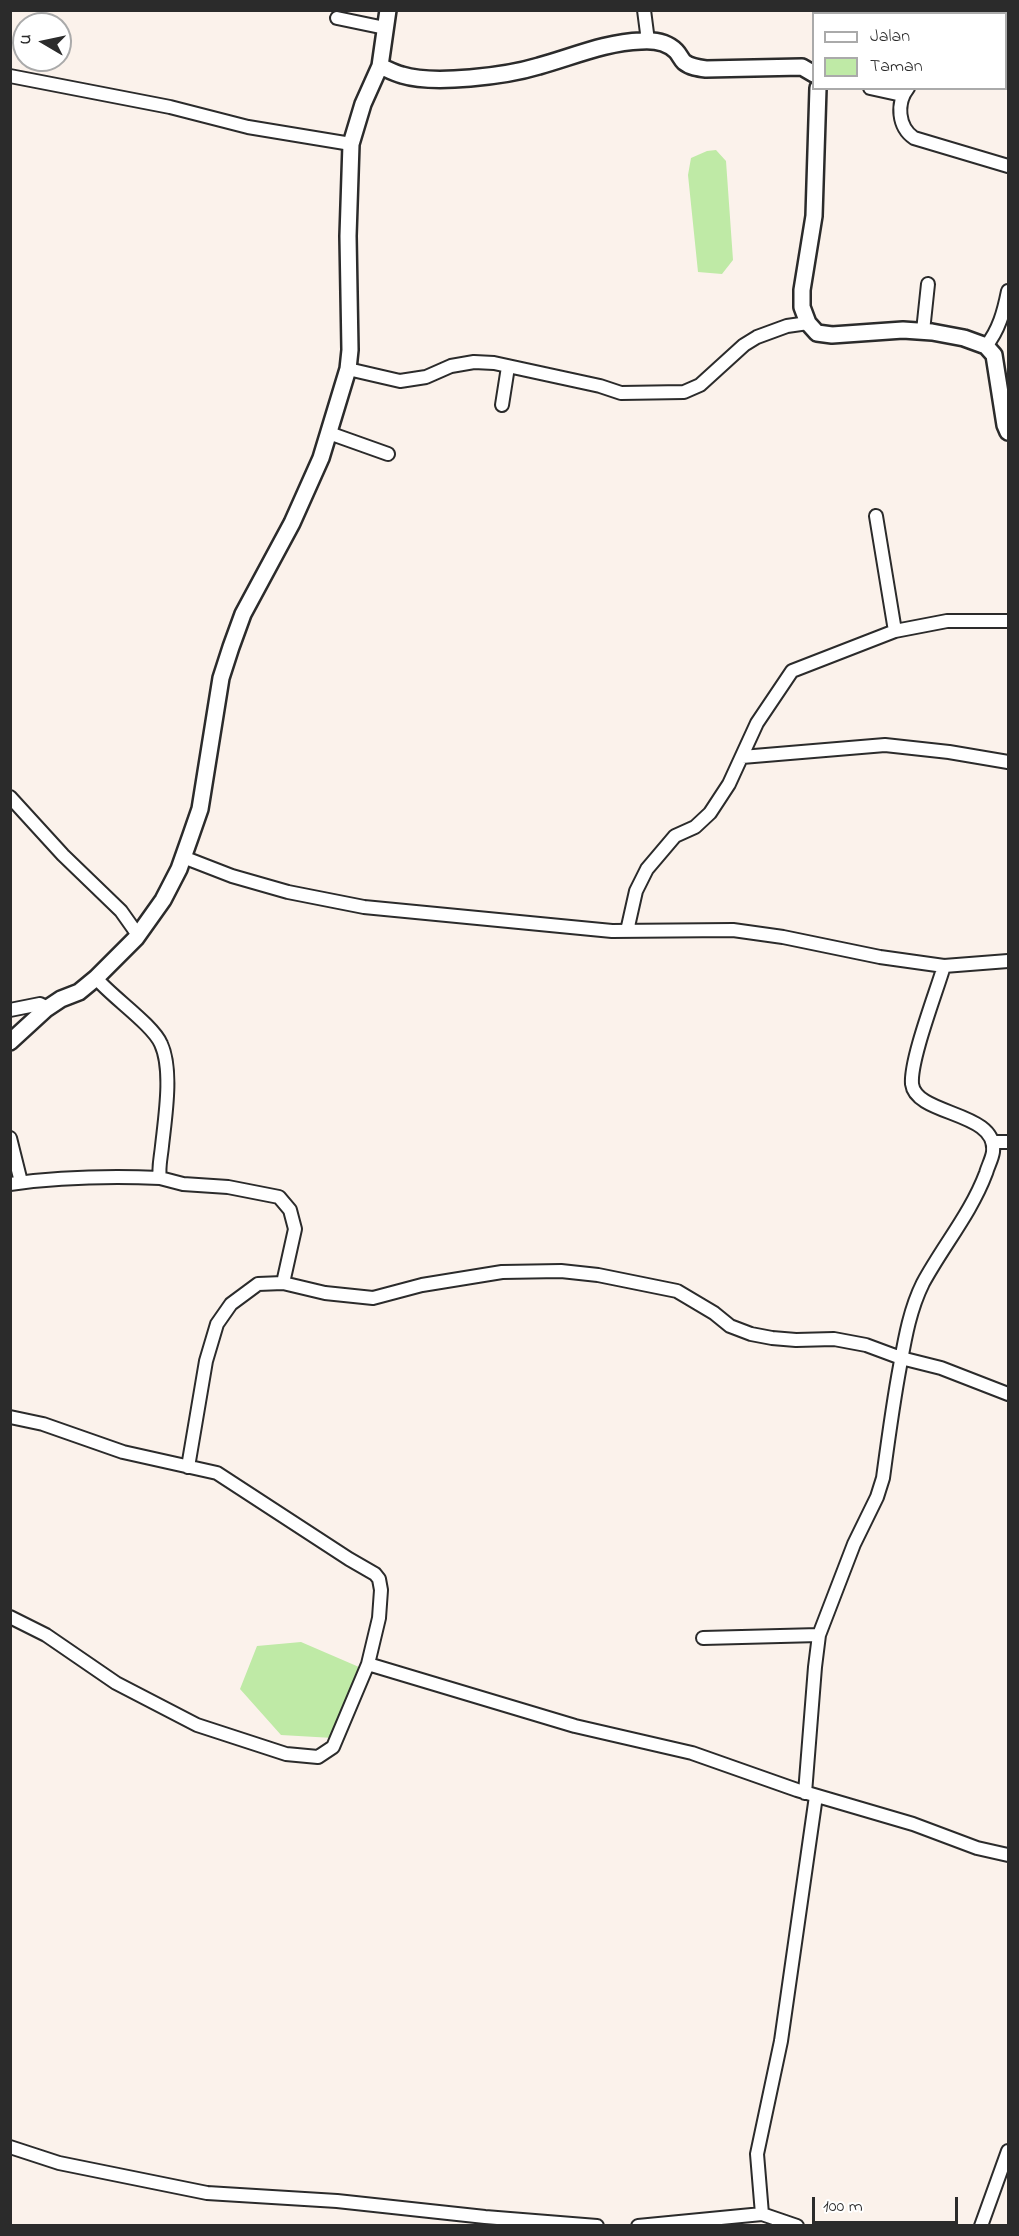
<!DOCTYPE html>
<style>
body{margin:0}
#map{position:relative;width:1019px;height:2236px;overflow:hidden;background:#fbf2eb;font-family:"Indie Flower",sans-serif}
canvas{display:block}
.frame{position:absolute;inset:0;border:12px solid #2b2b2b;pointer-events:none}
.legend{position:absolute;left:812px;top:12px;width:195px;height:78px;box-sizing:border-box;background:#fff;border:2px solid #aaa;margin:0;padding:8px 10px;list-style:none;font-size:18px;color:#2b2b2b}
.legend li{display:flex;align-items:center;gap:12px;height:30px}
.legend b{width:30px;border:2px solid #aaa}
.north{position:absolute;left:12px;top:12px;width:60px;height:60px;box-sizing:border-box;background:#fff;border:2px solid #aaa;border-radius:50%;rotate:279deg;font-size:16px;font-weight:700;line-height:24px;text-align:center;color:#2b2b2b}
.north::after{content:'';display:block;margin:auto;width:21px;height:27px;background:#2b2b2b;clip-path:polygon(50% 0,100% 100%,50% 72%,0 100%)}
.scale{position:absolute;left:812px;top:2197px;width:146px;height:27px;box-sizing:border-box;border:3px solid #2b2b2b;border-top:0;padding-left:8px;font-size:18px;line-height:21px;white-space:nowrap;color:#2b2b2b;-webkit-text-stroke:4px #fff;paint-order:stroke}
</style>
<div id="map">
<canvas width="1019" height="2236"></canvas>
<div class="frame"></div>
<ul class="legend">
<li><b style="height:8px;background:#fff"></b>Jalan</li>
<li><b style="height:16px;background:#bfeaa6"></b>Taman</li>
</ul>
<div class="north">U</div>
<div class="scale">100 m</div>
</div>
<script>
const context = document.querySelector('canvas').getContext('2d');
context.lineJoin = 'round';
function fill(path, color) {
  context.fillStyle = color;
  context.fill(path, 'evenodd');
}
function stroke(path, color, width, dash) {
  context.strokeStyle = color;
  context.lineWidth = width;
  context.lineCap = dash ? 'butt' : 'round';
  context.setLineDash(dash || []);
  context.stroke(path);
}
const green = new Path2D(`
 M716,150L726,161L733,260L722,274L698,272L688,175L691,158L707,151Z
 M301,1642L359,1667L333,1738L281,1735L240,1689L257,1646Z`);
const minor = new Path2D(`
 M644,10L648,41
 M929,14L930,10
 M337,18L385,28
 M10,76L170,107L248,127L351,144
 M870,88L902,95
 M908,88C896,103 898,127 914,138L1008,166
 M923,331L928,284
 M986,346C999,330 1004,311 1008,291
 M348,369L400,381L426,377L451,366L474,362L494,363L600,386L621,393L684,392L700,385L744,345L757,337L787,326L808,323
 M502,405L508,367
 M329,433L388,454
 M876,516L895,631
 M742,757L885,745L949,752L1008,762
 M10,797L63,855L121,911L138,935
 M183,857L232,876L288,892L364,907L612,931L733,930L783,937L880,957L944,966L1008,961
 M627,931L636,891L647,869L675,836L695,827L710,813L729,784L757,723L792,671L895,631L947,621H1008
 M96,978C112,997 153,1025 161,1044C173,1070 165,1118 162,1146C161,1157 158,1168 160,1178L183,1184L228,1187L279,1197L290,1210L295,1229L283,1283
 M10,1010L40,1004L48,1008
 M10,1138L21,1182
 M993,1142H1008
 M10,1184C60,1177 110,1176 160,1178
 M10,1417L43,1424L123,1452L217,1473L349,1559L375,1574L379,1579L381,1590L379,1618L368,1664L575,1726L692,1753L797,1790L913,1824L977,1848L1008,1855
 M188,1467L206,1361L217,1324L231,1304L258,1284L283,1283L325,1293L373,1298L422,1285L502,1272L561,1271L598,1275L677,1291L714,1313L730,1326L751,1334L772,1338L796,1340L834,1339L866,1345L901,1358L941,1368L1008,1394
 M10,1617L46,1635L116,1683L197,1725L286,1754L318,1757L333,1747L368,1664
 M703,1638L819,1635
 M805,1793L815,1667L819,1635L854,1544L877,1497L883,1478C888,1441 893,1403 900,1366C905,1338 910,1309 923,1283C943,1246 971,1213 986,1173C988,1166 992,1159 993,1152C998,1111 916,1116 912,1084C910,1060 936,993 944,966
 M10,2147L59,2163L207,2193L337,2201L485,2217L597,2226
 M638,2226L762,2214
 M797,2226L762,2214L757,2154L781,2041L816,1796
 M981,2226L1008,2151`);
const tertiary = new Path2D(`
 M380,66C387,69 394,73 402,75C434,85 506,76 539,66C572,57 606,42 641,41C654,40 667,42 676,51C679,54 681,59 684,62C690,67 698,68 706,69L802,67L814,74
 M818,88L814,216L802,290V307L808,323L817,333L832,335L903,330L932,332L964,338L986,346L994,355L1005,425L1008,432
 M10,1042L46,1009L61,999L79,992L96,978L136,938L163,900L179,869L191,835L200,809L221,678L231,647L243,614L292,523L321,458L348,369L350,350L348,236L351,144L363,104L380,66L388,10`);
fill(green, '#bfeaa6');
stroke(minor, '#2b2b2b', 16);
stroke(tertiary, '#2b2b2b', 20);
stroke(minor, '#fff', 12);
stroke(tertiary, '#fff', 15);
</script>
